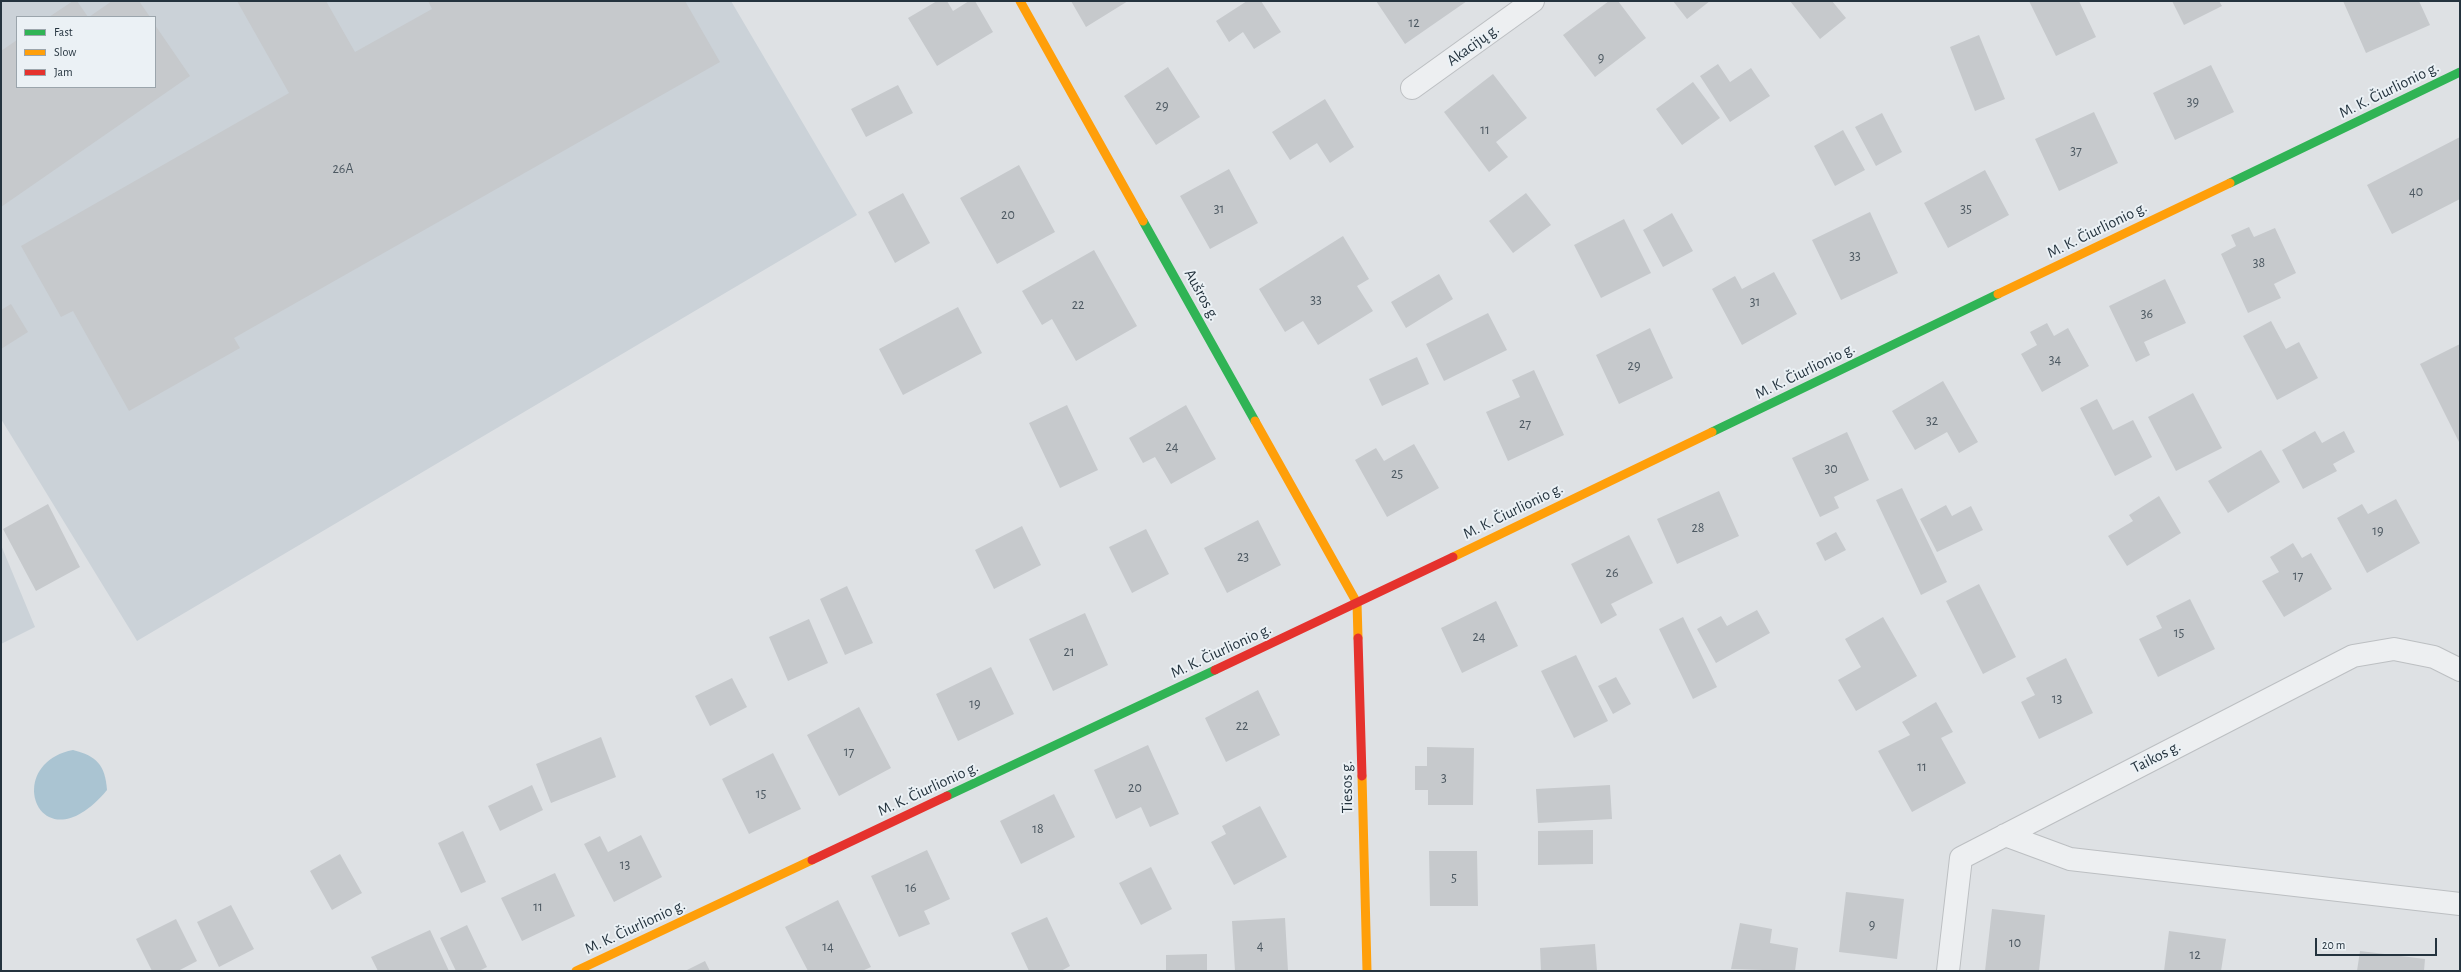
<!DOCTYPE html>
<meta charset="utf-8">
<style>
body{margin:0}
#map{position:relative;width:2461px;height:972px;overflow:hidden;background:#dee1e4;font-family:"Alegreya Sans",sans-serif}
canvas{display:block}
.frame{position:absolute;inset:0;border:2px solid #24333e;pointer-events:none}
.legend{position:absolute;left:16px;top:16px;width:140px;height:72px;box-sizing:border-box;background:#ebf1f5;border:1px solid #9ba5ac;margin:0;padding:5px 7px;list-style:none;font-size:12px;color:#24333e}
.legend li{display:flex;align-items:center;gap:8px;height:20px}
.legend b{width:20px;border:1px solid #9ba5ac}
.scale{position:absolute;left:2315px;top:938px;width:122px;height:18px;box-sizing:border-box;border:2px solid #24333e;border-top:0;padding-left:5px;font-size:12px;line-height:14px;white-space:nowrap;color:#24333e;-webkit-text-stroke:3px #ebf1f5;paint-order:stroke}
</style>
<div id="map">
<canvas width="2461" height="972"></canvas>
<div class="frame"></div>
<ul class="legend">
<li><b style="height:5px;background:#30b455"></b>Fast</li>
<li><b style="height:5px;background:#ff9f0a"></b>Slow</li>
<li><b style="height:5px;background:#e5322d"></b>Jam</li>
</ul>
<div class="scale">20 m</div>
</div>
<script>
const context = document.querySelector('canvas').getContext('2d');
context.lineJoin = 'round';
function fill(path, color) {
  context.fillStyle = color;
  context.fill(path, 'evenodd');
}
function stroke(path, color, width, dash) {
  context.strokeStyle = color;
  context.lineWidth = width;
  context.lineCap = dash ? 'butt' : 'round';
  context.setLineDash(dash || []);
  context.stroke(path);
}
function drawText(font, color, halo, rows, align = 'center') {
  context.font = font + ' "Alegreya Sans",sans-serif';
  context.lineWidth = 4;
  context.setLineDash([]);
  context.textBaseline = 'middle';
  context.strokeStyle = halo;
  context.fillStyle = color;
  for (const [text, x, y, turn = 0] of rows) {
    context.save();
    context.translate(x, y);
    context.rotate((+turn || 0) * Math.PI / 180);
    context.textAlign = isNaN(turn) ? turn : align;
    if (halo) context.strokeText(text, 0, 0);
    context.fillText(text, 0, 0);
    context.restore();
  }
}
const built = new Path2D(`
 M1,1H731L857,215L137,641L1,419ZM17,17H155V87H17Z
 M1,545L35,627L1,644Z`);
const water = new Path2D(`
 M73,750C97,756 105,765 107,790C40,870 0,764 73,750Z`);
const building = new Path2D(`
 M73,1H77L88,17H49Z
 M112,1H139L150,17H89Z
 M237,1H326L355,52L432,9L428,1H685L720,62L234,338L240,348L129,411L73,311L61,317L21,246L289,93Z
 M937,1H947L953,11L969,1H975L993,32L937,66L908,18Z
 M1071,1H1128L1086,27Z
 M1247,1H1261L1281,32L1254,49L1243,32L1229,42L1216,21Z
 M1376,1H1467L1405,44Z
 M1609,1H1618L1646,38L1595,77L1563,35Z
 M1673,1H1710L1687,19Z
 M1790,1H1832L1846,18L1820,39Z
 M2029,1H2079L2096,37L2056,56Z
 M2172,1H2219L2222,6L2184,25Z
 M2343,1H2419L2430,25L2366,53Z
 M155,25L190,76L1,207V51L17,40V87H155Z
 M1979,35L2005,99L1975,111L1950,47Z
 M1718,64L1730,82L1751,68L1770,96L1730,122L1700,76Z
 M2211,65L2234,112L2175,140L2153,93Z
 M1168,67L1200,117L1156,145L1124,96Z
 M1493,74L1527,118L1496,142L1508,157L1489,172L1444,112Z
 M1693,82L1720,118L1682,145L1656,109Z
 M898,85L913,113L866,137L851,109Z
 M1325,99L1354,147L1330,163L1317,143L1290,160L1272,132Z
 M2094,112L2118,163L2059,191L2035,139Z
 M1882,113L1902,152L1876,166L1855,127Z
 M1843,130L1865,170L1835,186L1814,146Z
 M2460,137V199L2392,234L2367,185Z
 M1019,165L1055,232L997,264L960,198Z
 M1229,169L1258,223L1210,249L1180,196Z
 M1985,170L2009,215L1948,248L1924,203Z
 M903,193L930,243L895,263L868,212Z
 M1526,193L1551,225L1513,253L1489,221Z
 M1870,212L1898,273L1841,300L1812,240Z
 M1672,213L1693,251L1663,267L1643,230Z
 M1624,219L1651,273L1601,298L1574,245Z
 M2249,227L2254,237L2275,228L2296,273L2274,284L2281,298L2248,313L2221,254L2236,246L2231,235Z
 M1343,236L1369,279L1357,286L1373,311L1318,345L1303,321L1285,332L1259,289Z
 M1094,250L1137,326L1076,361L1052,319L1042,325L1022,291Z
 M1774,272L1797,314L1742,345L1712,289L1735,276L1742,289Z
 M1439,274L1453,299L1406,328L1391,302Z
 M2165,279L2186,323L2144,342L2150,355L2136,362L2109,306Z
 M11,304L28,332L1,349V310Z
 M958,307L982,353L903,395L879,349Z
 M1488,313L1507,350L1444,381L1426,344Z
 M2271,321L2286,349L2299,342L2318,378L2277,400L2243,336Z
 M2047,323L2054,336L2068,328L2089,366L2042,392L2021,354L2037,345L2030,332Z
 M1650,328L1673,378L1619,404L1596,355Z
 M2460,344V444L2420,364Z
 M1417,357L1429,384L1382,406L1369,379Z
 M1534,370L1564,435L1508,461L1486,412L1520,397L1512,380Z
 M1943,381L1978,442L1959,453L1947,432L1915,450L1892,411Z
 M2193,393L2222,448L2176,471L2148,417Z
 M2097,399L2113,430L2133,420L2152,457L2115,476L2080,408Z
 M1067,405L1098,470L1060,488L1029,423Z
 M1186,405L1216,459L1171,484L1155,457L1143,463L1129,438Z
 M2315,431L2322,443L2344,431L2355,452L2333,464L2337,471L2303,489L2282,450Z
 M1847,432L1869,480L1834,497L1839,508L1820,517L1792,458Z
 M1414,444L1439,488L1387,517L1355,460L1376,448L1384,461Z
 M2261,450L2280,482L2228,513L2208,481Z
 M1902,488L1947,582L1921,595L1876,500Z
 M1719,491L1739,536L1677,564L1657,519Z
 M2159,496L2181,533L2127,566L2108,536L2133,521L2129,515Z
 M2396,499L2420,543L2367,573L2337,518L2362,504L2368,514Z
 M48,504L80,567L36,591L3,529Z
 M1946,505L1952,516L1971,506L1983,530L1937,552L1920,519Z
 M1258,520L1281,565L1227,593L1204,548Z
 M1022,526L1041,565L994,589L975,550Z
 M1146,529L1169,574L1132,593L1109,547Z
 M1836,532L1846,550L1825,561L1816,543Z
 M1629,535L1653,583L1611,604L1617,615L1601,624L1571,564Z
 M2293,543L2302,558L2311,553L2332,589L2284,617L2262,581L2279,572L2270,557Z
 M1979,584L2016,657L1983,674L1946,601Z
 M847,586L873,643L845,655L820,599Z
 M2190,599L2215,649L2158,677L2139,639L2162,628L2156,616Z
 M1496,601L1518,646L1462,673L1441,628Z
 M1757,610L1770,633L1716,663L1697,629L1721,616L1727,626Z
 M1085,613L1108,665L1053,691L1029,639Z
 M1683,617L1717,687L1693,699L1659,629Z
 M1883,617L1917,676L1856,711L1838,680L1861,667L1845,639Z
 M809,619L828,663L788,681L769,637Z
 M1576,655L1608,721L1574,738L1541,671Z
 M2066,658L2093,713L2039,739L2021,702L2035,695L2026,678Z
 M991,667L1014,714L958,741L936,694Z
 M1616,677L1631,704L1613,714L1598,686Z
 M732,678L747,707L710,726L695,696Z
 M1258,690L1280,735L1226,762L1205,718Z
 M1936,702L1953,732L1941,738L1966,783L1912,812L1878,751L1910,735L1902,722Z
 M859,707L891,768L839,796L807,735Z
 M601,737L616,777L551,803L536,764Z
 M1148,745L1179,814L1150,827L1141,807L1116,819L1094,770Z
 M1427,747L1474,748L1473,805H1428V790H1415V766H1427Z
 M773,753L801,809L749,834L722,779Z
 M532,785L543,810L500,831L488,806Z
 M1610,785L1612,819L1538,823L1536,789Z
 M1054,794L1075,837L1021,864L1000,821Z
 M1260,806L1287,857L1234,885L1211,842L1226,834L1222,826Z
 M1593,830V864L1538,865V831Z
 M463,831L486,882L461,893L438,843Z
 M641,835L662,877L614,902L584,844L600,836L608,852Z
 M927,850L950,899L924,911L930,924L899,937L871,876Z
 M1429,851H1477L1478,906H1430Z
 M340,854L362,893L332,910L310,871Z
 M1151,867L1172,909L1141,925L1119,883Z
 M555,873L575,916L522,941L501,898Z
 M1846,892L1904,899L1897,959L1839,952Z
 M838,900L871,967L862,971H808L785,927Z
 M231,905L254,949L219,967L197,922Z
 M1992,909L2045,915L2039,971H1985Z
 M1047,917L1070,966L1061,971H1029L1011,933Z
 M1285,918L1288,971H1235L1232,921Z
 M176,919L197,961L178,971H152L136,939Z
 M1740,923L1772,929L1770,943L1798,948L1795,971L1731,969Z
 M467,925L487,967L479,971H456L440,938Z
 M430,930L449,971H378L371,957Z
 M2169,931L2226,939L2221,971H2164Z
 M1595,944L1597,971H1541L1540,948Z
 M2360,951L2425,959L2424,971H2357Z
 M1207,954V971H1166V955Z
 M705,961L710,971H685Z`);
const street = new Path2D(`
 M1412,88L1533,1
 M2005,835L2070,859L2460,904
 M1948,971L1961,858L2353,656L2394,649L2434,657L2460,670`);
const fast = new Path2D(`
 M2230,183L2460,72
 M1143,221L1255,421
 M1712,432L1998,294
 M947,796L1215,670`);
const slow = new Path2D(`
 M1020,1L1143,221
 M1998,294L2230,183
 M1255,421L1357,603L1358,638
 M1453,557L1712,432
 M1362,776L1367,971
 M576,971L812,860`);
const jam = new Path2D(`
 M1358,638L1362,776
 M1215,670L1453,557
 M812,860L947,796`);
const numberNames = [
 ["12",1414,23],
 ["9",1601,58],
 ["39",2193,102],
 ["29",1162,106],
 ["11",1485,130],
 ["37",2076,151],
 ["26A",343,169],
 ["40",2416,192],
 ["31",1219,209],
 ["35",1966,209],
 ["20",1008,215],
 ["33",1855,256],
 ["38",2259,263],
 ["33",1316,300],
 ["31",1755,302],
 ["22",1078,305],
 ["36",2147,314],
 ["34",2055,360],
 ["29",1634,366],
 ["32",1932,421],
 ["27",1525,424],
 ["24",1172,447],
 ["30",1831,469],
 ["25",1397,474],
 ["28",1698,528],
 ["19",2378,531],
 ["23",1243,557],
 ["26",1612,573],
 ["17",2298,576],
 ["15",2179,633],
 ["24",1479,637],
 ["21",1069,652],
 ["13",2057,699],
 ["19",975,704],
 ["22",1242,726],
 ["17",849,752],
 ["11",1922,767],
 ["3",1444,778],
 ["20",1135,788],
 ["15",761,794],
 ["18",1038,829],
 ["13",625,865],
 ["5",1454,878],
 ["16",911,888],
 ["11",538,907],
 ["9",1872,925],
 ["10",2015,943],
 ["4",1260,946],
 ["14",828,947],
 ["12",2195,955]
];
const streetNames = [
 ["Akacijų g.",1473,45,-36],
 ["M. K. Čiurlionio g.",2389,90,-26],
 ["M. K. Čiurlionio g.",2097,230,-26],
 ["Aušros g.",1202,295,61],
 ["M. K. Čiurlionio g.",1805,371,-26],
 ["M. K. Čiurlionio g.",1513,511,-26],
 ["M. K. Čiurlionio g.",1221,651,-25],
 ["Taikos g.",2156,757,-27],
 ["Tiesos g.",1347,787,-91],
 ["M. K. Čiurlionio g.",928,789,-25],
 ["M. K. Čiurlionio g.",635,927,-25]
];
fill(built, '#cbd2d8');
fill(water, '#aac4d2');
fill(building, '#c6c9cc');
stroke(street, '#bcbfc2', 24);
stroke(street, '#edeff1', 22);
stroke(fast, '#30b455', 9);
stroke(slow, '#ff9f0a', 9);
stroke(jam, '#e5322d', 9);
drawText('14px', '#4d5962', null, numberNames);
drawText('16px', '#24333e', '#ebf1f5', streetNames);
</script>
